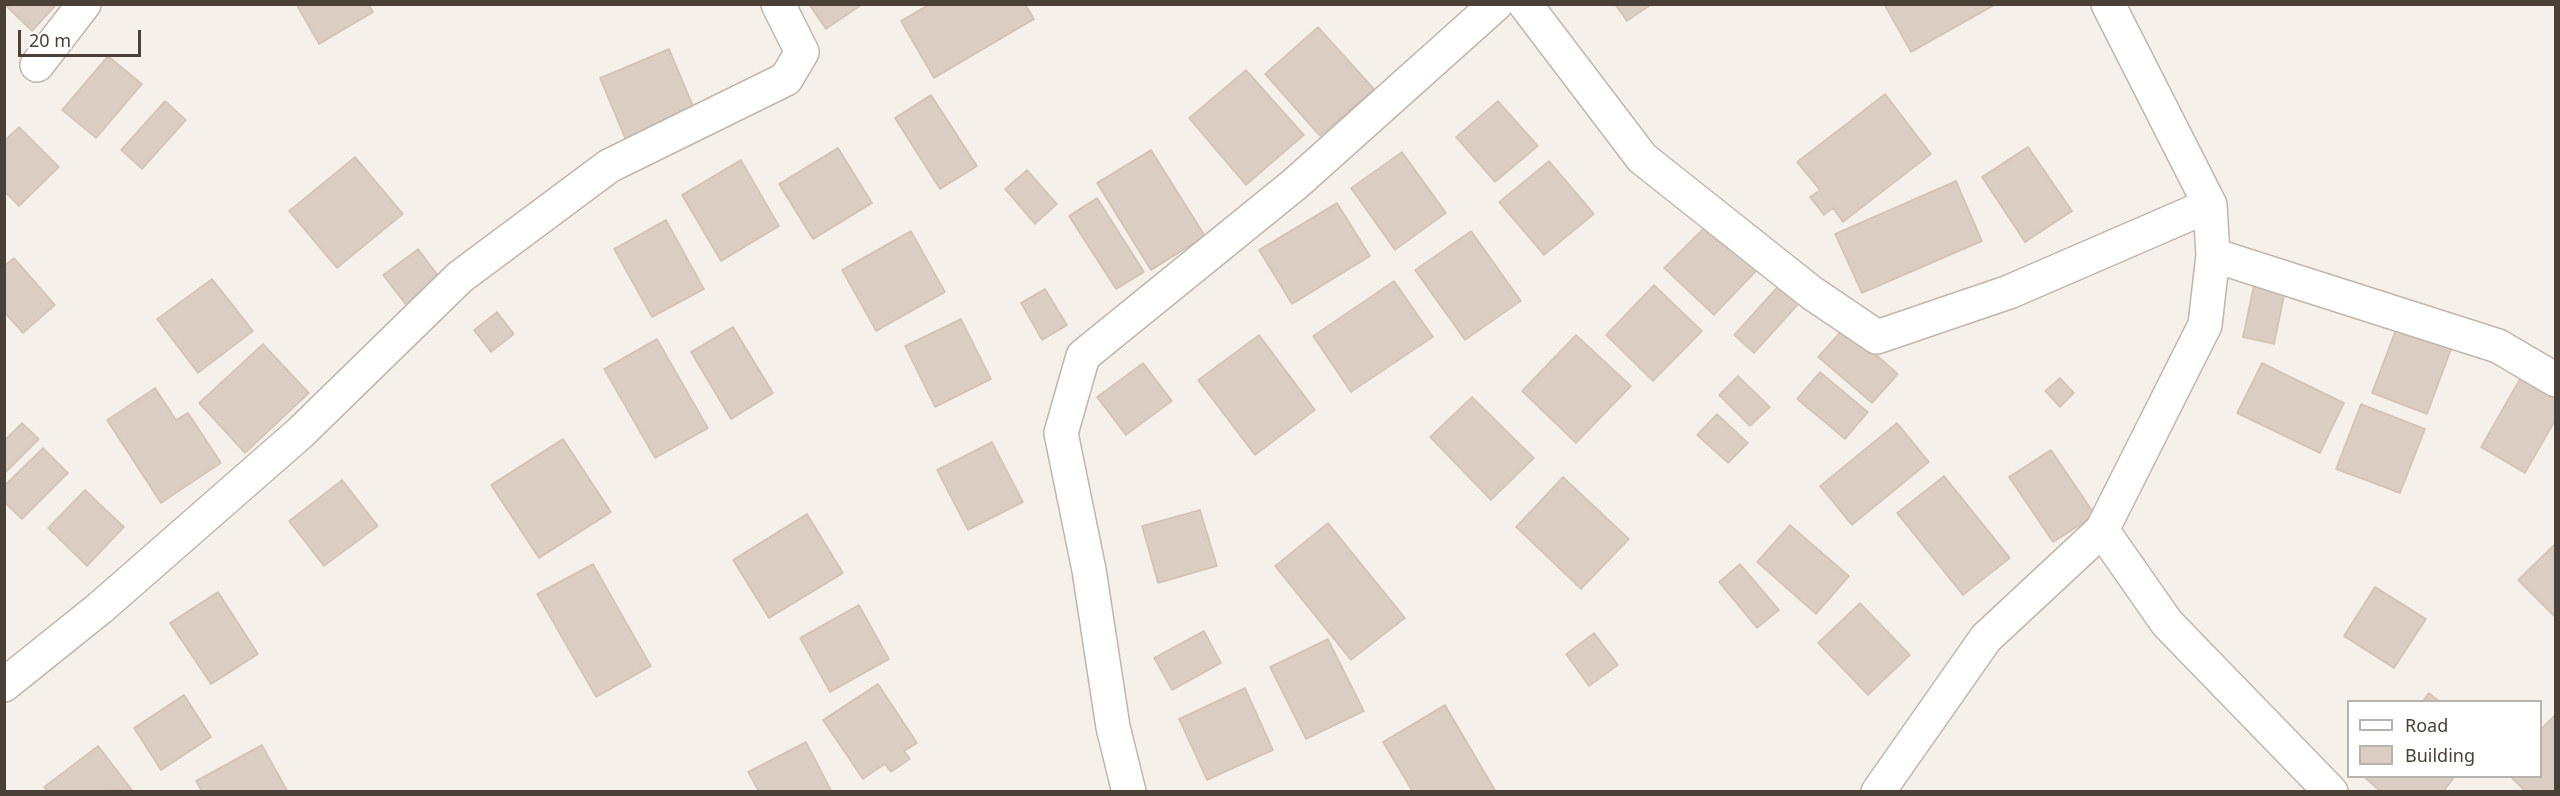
<!DOCTYPE html>
<style>
body{margin:0}
#map{position:relative;width:2560px;height:796px;overflow:hidden;background:#f6f0ea;font-family:"Noto Sans",sans-serif}
canvas{display:block}
.frame{position:absolute;inset:0;border:6px solid #4b4037;pointer-events:none}
.legend{position:absolute;left:2347px;top:700px;width:195px;height:78px;box-sizing:border-box;background:#fff;border:2px solid #b7b3af;margin:0;padding:8px 10px;list-style:none;font-size:18px;color:#4b4037}
.legend li{display:flex;align-items:center;gap:12px;height:30px}
.legend b{width:30px;border:2px solid #b7b3af}
.scale{position:absolute;left:18px;top:30px;width:123px;height:27px;box-sizing:border-box;border:3px solid #4b4037;border-top:0;padding-left:8px;font-size:18px;line-height:21px;white-space:nowrap;color:#4b4037;-webkit-text-stroke:4px #fff;paint-order:stroke}
</style>
<div id="map">
<canvas width="2560" height="796"></canvas>
<div class="frame"></div>
<ul class="legend">
<li><b style="height:8px;background:#fff"></b>Road</li>
<li><b style="height:16px;background:#dbcdc1"></b>Building</li>
</ul>
<div class="scale">20 m</div>
</div>
<script>
const context = document.querySelector('canvas').getContext('2d');
context.lineJoin = 'round';
function fill(path, color) {
  context.fillStyle = color;
  context.fill(path, 'evenodd');
}
function stroke(path, color, width, dash) {
  context.strokeStyle = color;
  context.lineWidth = width;
  context.lineCap = dash ? 'butt' : 'round';
  context.setLineDash(dash || []);
  context.stroke(path);
}
const building = new Path2D(`
 M4,4H57L32,31Z
 M296,4H368L373,12L319,44Z
 M809,4H863L826,29Z
 M930,4H1025L1034,19L934,78L901,21Z
 M1615,4H1652L1627,21Z
 M1884,4H1996L1911,52Z
 M1318,27L1374,89L1320,136L1265,74Z
 M669,49L699,120L630,150L600,78Z
 M108,56L142,84L96,138L62,110Z
 M1246,70L1304,135L1246,185L1189,118Z
 M1885,94L1931,154L1843,222L1833,208L1824,215L1810,197L1820,190L1797,162Z
 M931,95L977,166L940,189L895,118Z
 M165,101L186,120L142,169L121,150Z
 M1498,101L1538,146L1495,182L1456,137Z
 M19,127L59,167L19,206L4,191V141Z
 M2028,147L2072,211L2025,242L1982,177Z
 M838,148L872,203L813,239L779,184Z
 M1151,150L1205,236L1151,270L1097,183Z
 M1402,152L1446,213L1395,250L1351,188Z
 M355,157L403,214L337,268L289,211Z
 M741,160L779,226L721,261L682,195Z
 M1549,161L1594,214L1544,255L1499,202Z
 M1027,170L1057,204L1035,224L1005,189Z
 M1956,181L1982,241L1862,293L1835,234Z
 M1097,198L1144,272L1116,289L1069,216Z
 M1337,203L1370,256L1292,304L1259,250Z
 M666,220L704,289L652,317L614,249Z
 M1711,221L1759,268L1714,315L1664,268Z
 M911,231L945,292L876,331L842,270Z
 M1471,231L1521,301L1465,340L1415,270Z
 M418,249L445,285L411,311L383,275Z
 M14,258L55,305L23,333L4,312V266Z
 M212,279L253,331L198,373L157,319Z
 M1394,281L1433,337L1351,392L1313,336Z
 M1782,282L1802,300L1754,353L1734,335Z
 M2254,284L2285,291L2274,344L2243,337Z
 M1654,285L1702,331L1653,381L1606,335Z
 M1045,289L1067,325L1042,340L1021,303Z
 M497,312L514,334L491,352L474,330Z
 M961,319L991,379L935,407L905,346Z
 M2398,324L2453,344L2427,414L2372,393Z
 M733,327L773,393L731,419L691,352Z
 M1845,327L1898,374L1872,403L1818,357Z
 M1259,335L1315,410L1255,455L1198,380Z
 M1576,335L1631,386L1576,443L1522,391Z
 M657,339L708,428L655,458L604,369Z
 M263,344L309,393L245,453L199,403Z
 M1143,363L1172,401L1126,435L1097,397Z
 M2262,363L2344,403L2320,453L2237,413Z
 M1820,372L1868,412L1845,439L1797,399Z
 M1738,376L1770,407L1750,426L1719,395Z
 M2521,377L2556,397V419L2525,473L2481,447Z
 M2060,378L2074,393L2060,407L2045,391Z
 M155,388L176,420L188,413L221,463L161,503L107,420Z
 M1472,397L1534,458L1491,500L1430,437Z
 M2361,404L2425,429L2400,493L2336,469Z
 M1717,414L1748,443L1728,463L1697,435Z
 M22,423L39,439L4,474V441Z
 M1897,423L1929,462L1852,525L1820,486Z
 M563,439L611,512L539,558L491,485Z
 M992,442L1023,502L968,530L937,470Z
 M43,448L68,473L22,519L4,502V486Z
 M2051,450L2095,515L2053,542L2009,477Z
 M1944,476L2010,558L1963,595L1897,513Z
 M1563,477L1629,539L1581,589L1516,527Z
 M342,480L378,526L324,566L289,521Z
 M85,490L124,527L87,566L48,528Z
 M1200,510L1217,566L1158,583L1142,526Z
 M807,514L843,573L769,618L733,560Z
 M1328,523L1405,618L1351,660L1275,566Z
 M1790,525L1849,576L1816,614L1757,562Z
 M2556,543V618L2518,580Z
 M593,564L651,666L596,697L537,594Z
 M1740,564L1779,610L1757,628L1719,582Z
 M2375,587L2426,619L2394,668L2344,636Z
 M218,592L258,654L211,684L170,623Z
 M1860,603L1910,655L1868,695L1818,643Z
 M859,605L889,659L830,692L800,638Z
 M1204,631L1221,663L1172,690L1154,658Z
 M1594,633L1618,665L1589,686L1566,654Z
 M1328,639L1364,711L1306,739L1270,667Z
 M878,684L917,743L904,751L910,759L891,772L885,764L863,779L823,720Z
 M1245,688L1273,750L1207,780L1179,719Z
 M2429,693L2440,702H2422Z
 M184,695L211,737L161,770L134,728Z
 M1445,705L1496,792H1413L1383,742Z
 M2556,714V792H2526L2510,776H2540V730Z
 M806,742L832,792H759L748,772Z
 M262,745L288,792H202L196,781Z
 M98,746L132,790L48,792L44,787Z
 M2363,776H2455L2443,792H2381Z`);
const minor = new Path2D(`
 M1525,4L1642,158L1812,293L1877,337L2009,292L2210,205
 M37,65L84,4
 M2213,255L2498,346L2556,380
 M2102,530L2167,623L2331,792
 M4,685L100,608L300,433L460,277L609,166L786,79L802,52L778,4
 M1129,792L1113,727L1089,570L1061,433L1083,356L1295,184L1496,4
 M1878,792L1986,638L2102,530L2205,325L2213,255L2210,205L2108,4`);
fill(building, '#dbcdc1');
stroke(building, '#d4c0b1', 1.5);
stroke(minor, '#c2b6ac', 36);
stroke(minor, '#fff', 33);
</script>
